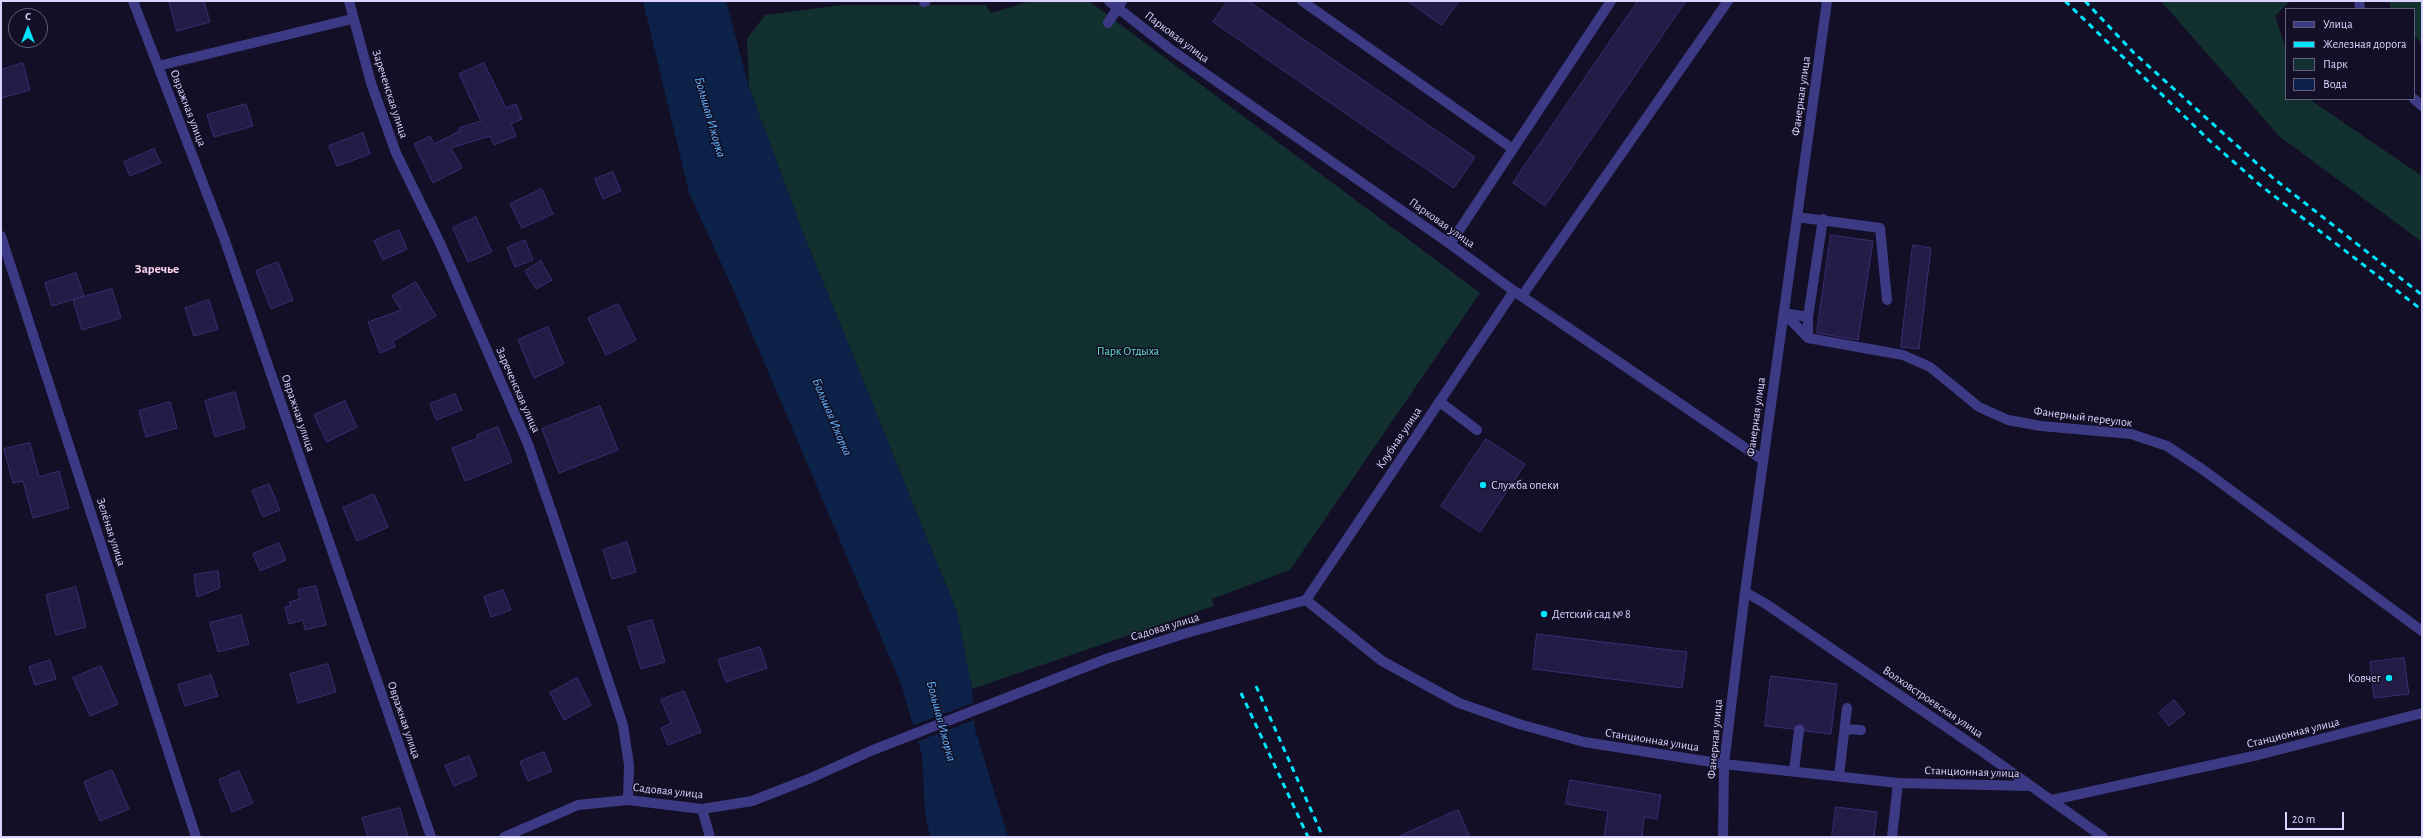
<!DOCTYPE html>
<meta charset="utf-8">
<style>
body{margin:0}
#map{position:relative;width:2423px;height:838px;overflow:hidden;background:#130f26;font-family:"Alegreya Sans",sans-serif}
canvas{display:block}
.frame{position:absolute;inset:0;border:2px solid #d9d4ff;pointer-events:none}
.legend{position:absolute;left:2285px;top:8px;width:130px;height:92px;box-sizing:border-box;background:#130f26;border:1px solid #625e7d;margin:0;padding:5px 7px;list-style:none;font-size:12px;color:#d9d4ff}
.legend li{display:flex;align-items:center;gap:8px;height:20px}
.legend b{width:20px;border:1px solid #625e7d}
.north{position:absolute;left:8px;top:8px;width:40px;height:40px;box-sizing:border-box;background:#130f26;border:1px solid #625e7d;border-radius:50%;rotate:0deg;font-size:11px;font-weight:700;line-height:16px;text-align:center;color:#d9d4ff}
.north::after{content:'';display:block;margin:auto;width:14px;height:18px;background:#00e5ff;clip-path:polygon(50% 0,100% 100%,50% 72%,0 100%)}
.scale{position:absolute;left:2285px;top:812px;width:59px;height:18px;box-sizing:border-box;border:2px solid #d9d4ff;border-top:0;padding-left:5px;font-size:12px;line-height:14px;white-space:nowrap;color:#d9d4ff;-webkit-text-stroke:3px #130f26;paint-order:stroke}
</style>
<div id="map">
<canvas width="2423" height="838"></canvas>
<div class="frame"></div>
<ul class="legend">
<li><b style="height:5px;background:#3d3a85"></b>Улица</li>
<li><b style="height:5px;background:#00e5ff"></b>Железная дорога</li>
<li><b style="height:11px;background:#12302f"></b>Парк</li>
<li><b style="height:11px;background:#0c2248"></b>Вода</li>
</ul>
<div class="north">С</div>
<div class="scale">20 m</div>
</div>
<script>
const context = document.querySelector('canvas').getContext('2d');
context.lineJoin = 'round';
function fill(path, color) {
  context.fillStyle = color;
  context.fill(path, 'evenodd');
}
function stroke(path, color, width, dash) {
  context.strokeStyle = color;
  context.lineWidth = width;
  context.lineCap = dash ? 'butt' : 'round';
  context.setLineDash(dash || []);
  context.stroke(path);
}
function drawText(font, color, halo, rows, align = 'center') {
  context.font = font + ' "Alegreya Sans",sans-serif';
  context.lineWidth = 3;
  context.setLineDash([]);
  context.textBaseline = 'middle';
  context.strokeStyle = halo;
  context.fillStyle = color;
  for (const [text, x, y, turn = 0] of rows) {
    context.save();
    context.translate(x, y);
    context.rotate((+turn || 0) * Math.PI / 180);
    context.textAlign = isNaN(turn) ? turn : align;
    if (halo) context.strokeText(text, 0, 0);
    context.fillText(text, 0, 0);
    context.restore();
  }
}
const green = new Path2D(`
 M1031,1H1089L1480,293L1290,570L1212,599L1214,606L972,689L957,612L804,235L749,87L747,39L765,15L841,5H986L991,13Z
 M2161,1H2290L2275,16L2286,49V99H2309L2422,176V242L2279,136Z
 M2389,1H2422V43L2414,36V9H2391Z`);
const water = new Path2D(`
 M643,1H726L749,87L804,235L957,612L972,689L975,729L1008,837H930L925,812L922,755L901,684L733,289L689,193Z`);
const pier = new Path2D(`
 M975,702L977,719L916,742L911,726Z`);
const building = new Path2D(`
 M169,1H204L210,22L177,31Z
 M1228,1H1248L1475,157L1454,188L1213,22Z
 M1408,1H1459L1442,25Z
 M1638,1H1686L1545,206L1513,183Z
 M23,63L30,90L1,98V70Z
 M484,63L506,108L516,104L522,119L511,124L516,136L494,145L490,136L451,148L462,168L433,183L414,144L430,136L434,144L460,131L459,128L481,121L459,74Z
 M246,104L253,126L214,137L207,115Z
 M363,133L370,154L337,166L329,146Z
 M154,149L161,163L130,176L124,162Z
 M613,172L621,191L603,199L595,179Z
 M542,189L553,214L522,228L510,204Z
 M476,217L492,252L468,262L453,228Z
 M399,230L407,249L383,260L374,241Z
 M1831,235L1873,241L1858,340L1817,333Z
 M525,240L533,260L515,267L507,248Z
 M1913,245L1931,248L1919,349L1901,347Z
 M541,261L552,280L536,289L525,271Z
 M278,262L293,300L271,309L256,271Z
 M76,273L84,296L52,306L45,283Z
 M416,282L436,316L393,341L395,347L380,353L368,322L401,310L392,296Z
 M112,289L121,318L82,330L73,300Z
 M209,300L218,329L194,336L185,308Z
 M618,304L636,340L606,355L588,318Z
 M548,327L564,364L534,378L518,340Z
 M235,392L245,428L215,437L205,401Z
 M455,394L462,410L436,420L430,404Z
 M345,401L357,427L327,442L314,415Z
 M170,402L177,428L146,437L139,411Z
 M600,406L618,450L559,473L542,429Z
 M498,427L512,462L465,481L452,448L478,438L477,435Z
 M1486,439L1525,464L1480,532L1441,506Z
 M30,443L39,477L59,471L69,508L33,518L23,481L13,483L4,449Z
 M269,484L280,510L263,517L252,491Z
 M374,494L388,527L357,541L343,508Z
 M627,542L636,572L612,579L603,550Z
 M279,543L286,560L260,571L253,554Z
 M218,571L220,588L197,597L194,575Z
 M316,586L326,625L305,630L303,620L289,624L285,607L291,606L289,602L300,599L298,590Z
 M76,587L86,627L56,635L46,595Z
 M503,590L511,610L491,617L484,597Z
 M241,615L249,644L218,652L210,623Z
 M652,620L665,662L641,669L628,627Z
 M1537,634L1687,652L1682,688L1533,669Z
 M760,647L767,668L726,682L718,660Z
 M2404,658L2409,694L2374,698L2370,662Z
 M50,660L56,679L35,685L29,667Z
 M328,664L336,692L298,703L290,674Z
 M101,666L118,704L90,716L73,678Z
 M211,675L218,696L185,706L178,685Z
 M1771,676L1837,684L1831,734L1805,731L1803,725L1799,724L1793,729L1765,726Z
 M577,678L591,705L564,720L550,693Z
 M684,691L701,732L668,745L661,728L671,723L661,700Z
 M2174,700L2185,713L2169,726L2159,713Z
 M544,752L552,771L528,781L520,762Z
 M469,756L477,776L454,786L445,766Z
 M112,770L129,809L100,821L84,782Z
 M239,771L253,803L232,812L219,780Z
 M1570,780L1661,795L1657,819L1644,817L1642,837H1604L1608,811L1566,804Z
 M1836,807L1877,812L1874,837H1832Z
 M400,808L408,837H368L362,818Z
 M1458,810L1470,837H1398Z`);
const minor = new Path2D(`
 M133,1L224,238L431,837
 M349,1L371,83L396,153L440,243L528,444L553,516L623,725L629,765L628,800
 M1109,1L1170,49L1450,244L1514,291L1763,460
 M1302,1L1513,149
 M2359,1L2360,9
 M924,2L926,1
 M1108,23L1122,1
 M158,66L352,19
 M2414,99L2422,106
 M1797,217L1880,228L1887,300
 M1,236L196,837
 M1450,244L1611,1
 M1522,296L1728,1
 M1784,313L1808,338L1903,355L1930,367L1979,407L2008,420L2041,426L2131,434L2167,446L2202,469L2422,631
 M1784,313L1808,317
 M1808,338V317L1823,219
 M1440,402L1477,430
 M1745,592L1766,604L1983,752L2103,837
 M1306,600L1382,661L1459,703L1519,724L1584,742L1724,764L1898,783L2031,786
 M1306,600L1514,291
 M1845,729L1861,730
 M1794,771L1799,730
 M1839,776L1847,708
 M2052,800L2258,755L2422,713
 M702,809L710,837
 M504,837L578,805L628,800L702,809L752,801L811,778L873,750L1106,659L1183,634L1306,600
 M1723,837L1724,764L1745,592L1827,1
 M1892,837L1898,783`);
const rail = new Path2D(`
 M2065,1L2211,142L2260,185L2422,310
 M2085,1L2134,53L2273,178L2422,295
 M1256,686L1323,837
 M1241,693L1308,837`);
const markers = [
 [1483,485,4,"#00e5ff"],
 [1544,614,4,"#00e5ff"],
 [2389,678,4,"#00e5ff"]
];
const streetNames = [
 ["Парковая улица",1177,37,37],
 ["Зареченская улица",390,94,72],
 ["Фанерная улица",1801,96,-82],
 ["Овражная улица",188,108,69],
 ["Парковая улица",1442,223,35],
 ["Зареченская улица",518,390,66],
 ["Овражная улица",298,413,71],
 ["Фанерная улица",1756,417,-82],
 ["Фанерный переулок",2083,417,7],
 ["Клубная улица",1399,438,-56],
 ["Зелёная улица",111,532,72],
 ["Садовая улица",1165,627,-17],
 ["Волховстроевская улица",1933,702,34],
 ["Овражная улица",404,720,71],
 ["Станционная улица",2293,733,-14],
 ["Фанерная улица",1715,739,-85],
 ["Станционная улица",1652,740,9],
 ["Станционная улица",1972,772,2],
 ["Садовая улица",668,791,6]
];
const parkNames = [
 ["Парк Отдыха",1128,351]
];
const poiNames = [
 ["Служба опеки",1491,485],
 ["Детский сад № 8",1552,614],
 ["Ковчег",2381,678,"right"]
];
const waterNames = [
 ["Большая Ижорка",710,117,74],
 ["Большая Ижорка",832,417,67],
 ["Большая Ижорка",941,721,75]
];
const neighbourhoodNames = [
 ["Заречье",157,269]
];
fill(green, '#12302f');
fill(water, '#0c2248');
fill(pier, '#130f26');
fill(building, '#241b47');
stroke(building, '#3b2d73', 1);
stroke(minor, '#3d3a85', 10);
stroke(rail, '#00e5ff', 3, [6, 5]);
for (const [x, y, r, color] of markers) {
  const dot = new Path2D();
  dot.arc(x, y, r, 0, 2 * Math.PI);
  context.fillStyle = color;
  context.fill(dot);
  stroke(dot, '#130f26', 1.5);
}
drawText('12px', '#d9d4ff', '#130f26', streetNames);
drawText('12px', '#5fe0c0', '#130f26', parkNames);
drawText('12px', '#d9d4ff', '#130f26', poiNames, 'left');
drawText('italic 13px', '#62b6ff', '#130f26', waterNames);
drawText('bold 13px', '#ffd6f0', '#130f26', neighbourhoodNames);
</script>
